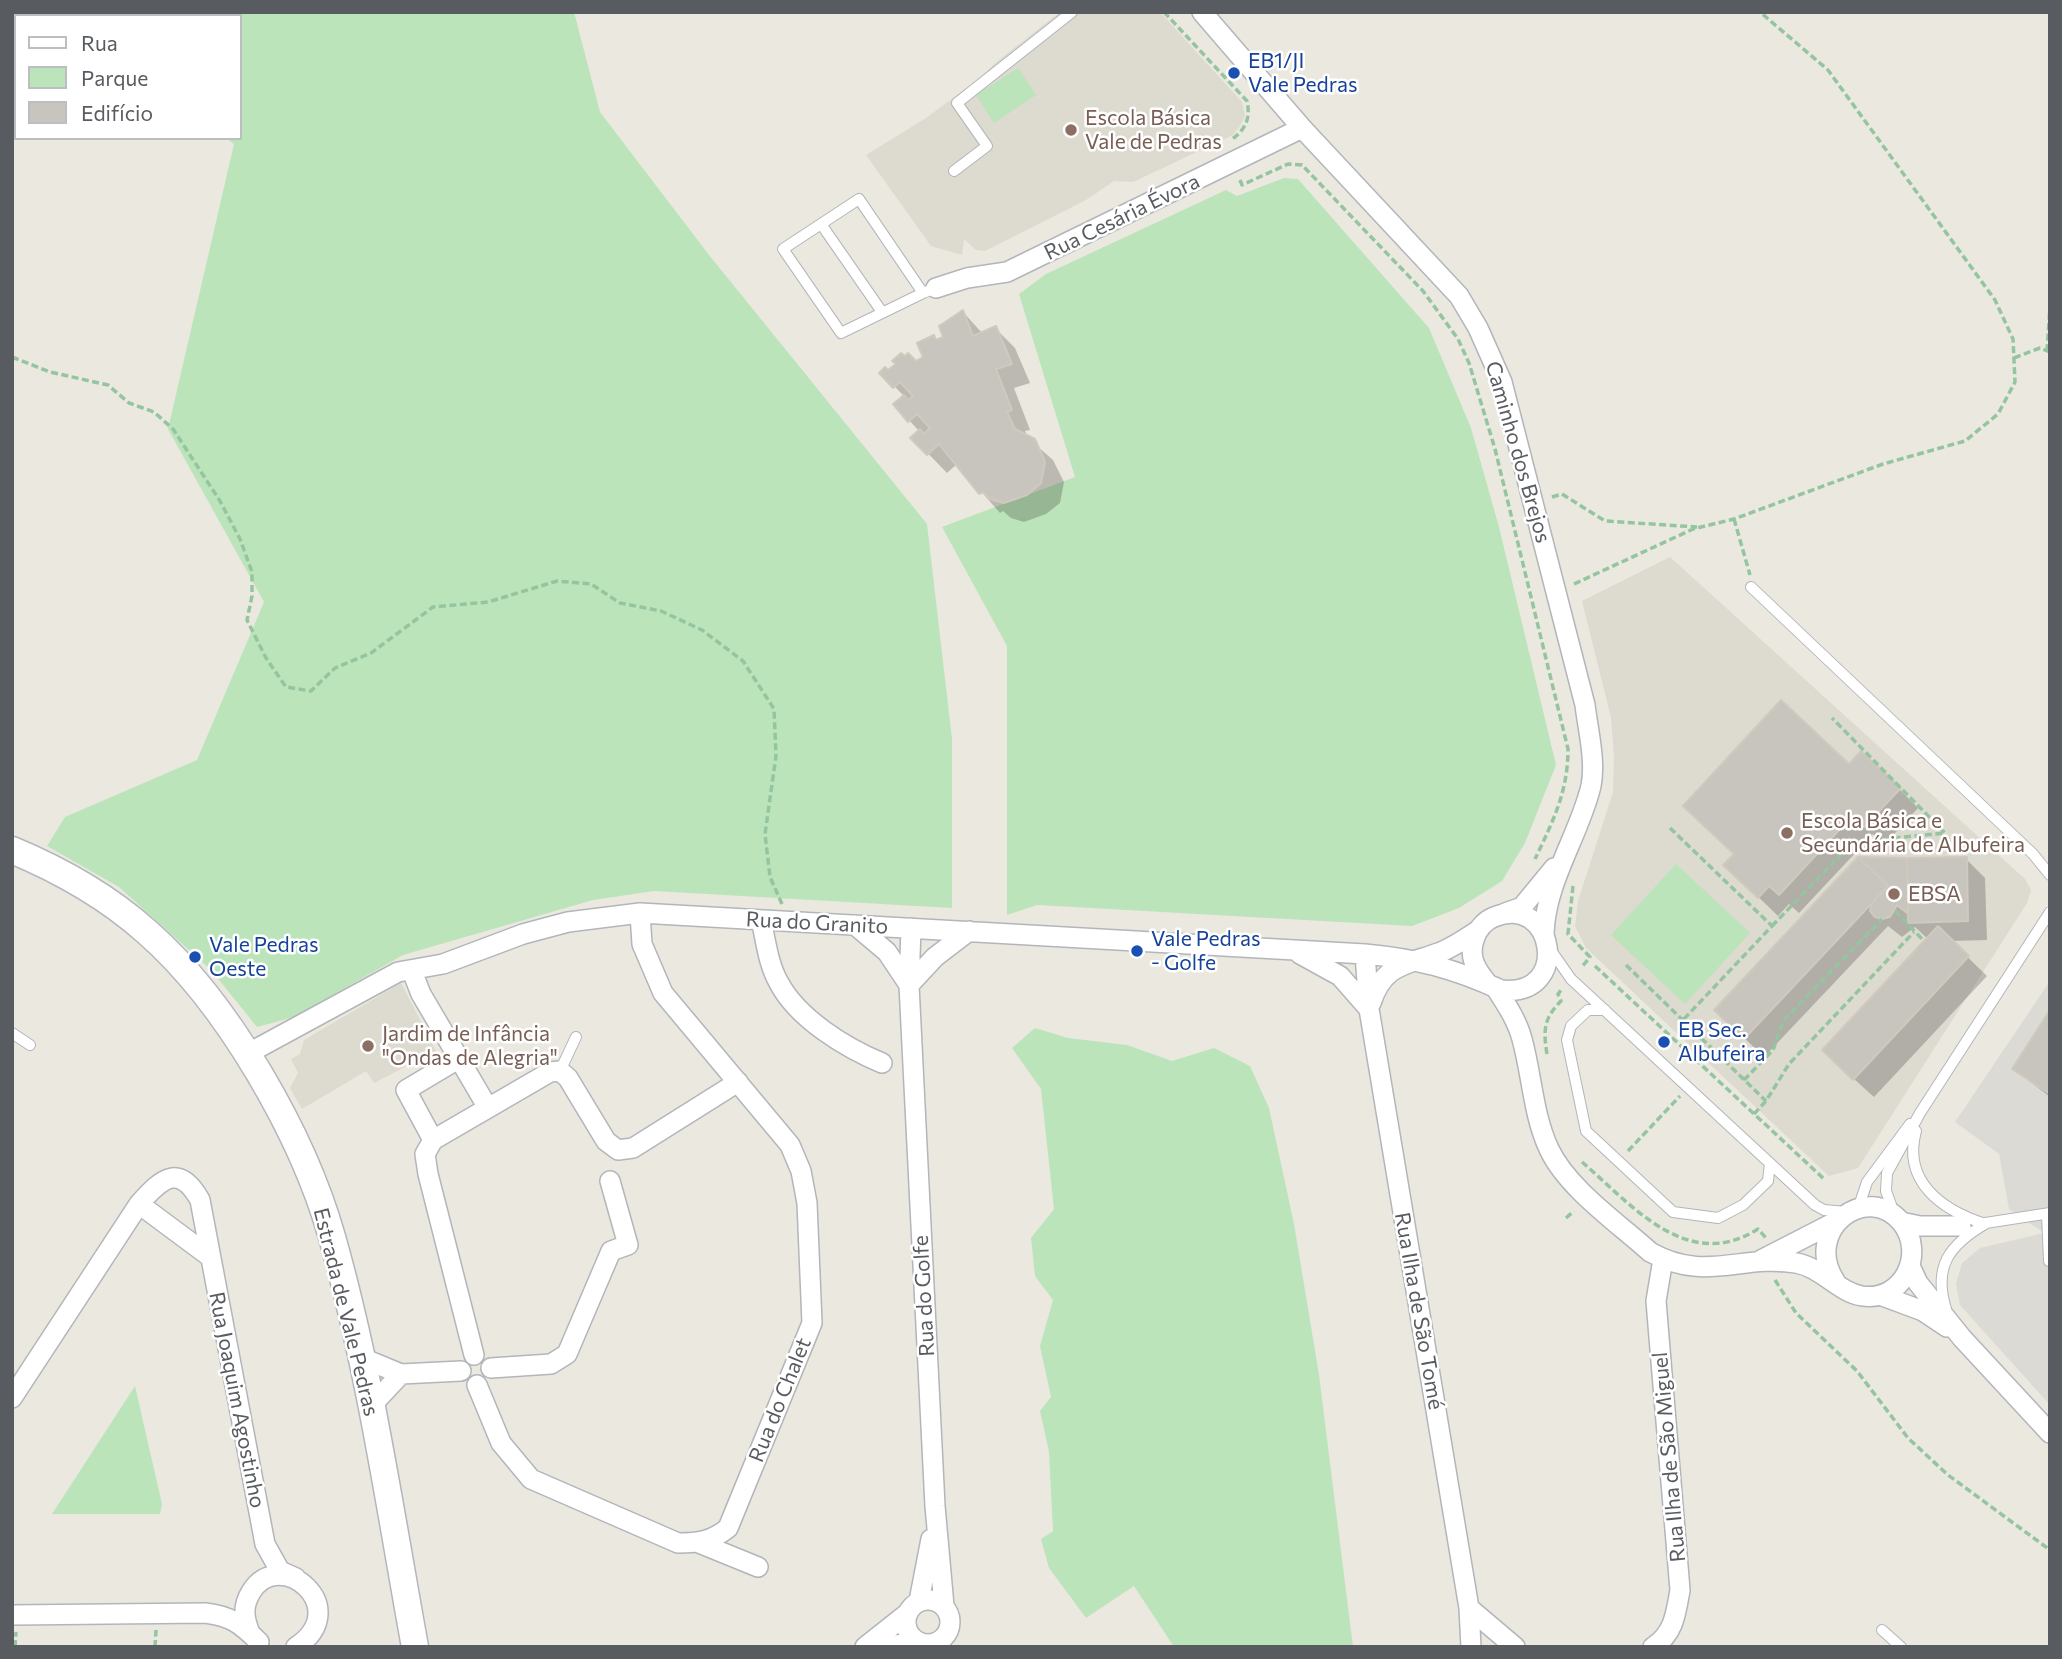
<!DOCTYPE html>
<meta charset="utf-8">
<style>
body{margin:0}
#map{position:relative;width:2062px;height:1659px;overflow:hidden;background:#ebe8df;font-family:Commissioner,sans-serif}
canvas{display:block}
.frame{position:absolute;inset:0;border:14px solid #585c60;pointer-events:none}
.legend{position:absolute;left:14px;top:14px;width:228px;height:126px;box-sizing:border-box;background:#fff;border:2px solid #bcbebf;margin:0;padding:9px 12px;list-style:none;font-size:21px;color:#585c60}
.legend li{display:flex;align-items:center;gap:14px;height:35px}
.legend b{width:35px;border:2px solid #bcbebf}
</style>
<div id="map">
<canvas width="2062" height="1659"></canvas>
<div class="frame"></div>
<ul class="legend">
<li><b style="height:9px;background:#fff"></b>Rua</li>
<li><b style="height:19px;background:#bce4ba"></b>Parque</li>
<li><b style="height:19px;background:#c8c5be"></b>Edifício</li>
</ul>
</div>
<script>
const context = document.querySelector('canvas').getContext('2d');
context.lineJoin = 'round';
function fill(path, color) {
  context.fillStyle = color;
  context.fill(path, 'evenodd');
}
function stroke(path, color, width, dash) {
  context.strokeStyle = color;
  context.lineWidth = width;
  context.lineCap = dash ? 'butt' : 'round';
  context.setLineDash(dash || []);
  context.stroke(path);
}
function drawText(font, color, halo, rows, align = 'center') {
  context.font = font + ' Commissioner,sans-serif';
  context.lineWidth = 5;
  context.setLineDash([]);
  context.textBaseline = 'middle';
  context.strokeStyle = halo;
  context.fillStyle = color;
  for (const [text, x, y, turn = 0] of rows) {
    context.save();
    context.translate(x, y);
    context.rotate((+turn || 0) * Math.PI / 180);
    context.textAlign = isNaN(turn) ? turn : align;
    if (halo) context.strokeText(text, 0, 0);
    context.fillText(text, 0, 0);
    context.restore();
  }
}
const industrial = new Path2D(`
 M2050,981V1405L1960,1305L1956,1284L1962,1263L1980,1248L2044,1233L2009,1209L1999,1154L1955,1122Z`);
const education = new Path2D(`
 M1060,12H1160L1242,102L1245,116L1240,126L1233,135L1133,182L1114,181L1086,200L985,251L976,250L964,239L962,255L931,246L866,155L926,118L980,78L995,63Z
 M1670,557L2025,879L2031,890L2027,903L1858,1168L1829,1176L1586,948L1575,926L1578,901L1613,792L1614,756L1611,718L1582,601Z
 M401,983L436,1051L374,1083L366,1071L302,1109L290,1088L298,1073L291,1059L300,1054L304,1040Z`);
const green = new Path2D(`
 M12,12H574L600,112L709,255L927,524L952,739V908L654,891L593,900L403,955L294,1017L257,1027L211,970L119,887L47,846L65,817L197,760L264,602L168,429L234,144L226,138H240V16H16V77L12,78Z
 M1018,68L1036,95L994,123L976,95Z
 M1284,178L1298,179L1429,328L1471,428L1499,527L1556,765L1525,843L1502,881L1459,908L1412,926L1037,905L1007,915V646L942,527L1075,477L1019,294L1046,274L1226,190L1237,196Z
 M1676,864L1750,933L1685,1004L1611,935Z
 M1035,1028L1068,1038L1127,1045L1172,1061L1214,1048L1250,1066L1269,1108L1294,1224L1319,1375L1353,1647H1174L1134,1586L1086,1618L1049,1568L1041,1539L1053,1531L1049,1452L1040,1411L1051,1397L1040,1346L1053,1300L1035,1276L1031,1238L1054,1209L1041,1089L1012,1048Z
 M135,1386L162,1504L160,1514H52Z`);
const shadow = new Path2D(`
 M963,312L983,334L996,329L1015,348L1030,383L1014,388L1030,430L1025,431L1028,438L1053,460L1064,482L1060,503L1046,514L1024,522L1011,518L1003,511L1000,513L957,464L947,473L913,438L920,432L895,405L905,397L881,373L925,358L934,337L937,341L945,338Z
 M1849,766L1899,789L1918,808L1884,845L1873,834L1799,913L1789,904L1778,916L1745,884Z
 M1859,859H1966L1985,878L1987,940L1951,941L1987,976L1874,1097L1843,1069L1928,939L1915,927L1902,937L1888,926L1764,1057L1735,1029Z
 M2050,1013V1097L2014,1069Z`);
const building = new Path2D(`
 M963,310L973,336L996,326L1012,364L996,369L1012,410L1007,412L1015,429L1035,439L1045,462L1041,483L1027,495L1004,503L990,499L983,492L979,494L939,444L927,455L910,438L920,429L924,434L930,428L917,414L908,422L893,404L904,395L908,400L913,396L900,382L893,388L879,373L885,367L888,370L896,364L892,361L901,353L905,356L908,353L916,361L923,357L917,343L934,335L936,340L943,337L939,326Z
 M1781,700L1849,764L1861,751L1901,788L1864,827L1852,816L1779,895L1769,886L1758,898L1723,865L1734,854L1683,806Z
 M1858,857L1888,886L1744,1039L1714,1010Z
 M1858,857L1907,858L1908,914L1897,905L1890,917L1882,919L1875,917L1870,911L1872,903L1888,886Z
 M1967,857L1968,921L1908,923L1907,858Z
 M1938,926L1969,956L1853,1080L1822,1050Z
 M2050,1010V1094L2012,1069Z`);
const path = new Path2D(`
 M1164,12L1247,101C1251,119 1245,130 1231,140
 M1240,180L1242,185L1288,164L1302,165L1423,291L1458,339L1469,363L1495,449L1568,749C1568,792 1553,821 1535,859
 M2047,351L2050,307
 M12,357L50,372L108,385L129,403L154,412L173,429L220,501L240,539L252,572V596L247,620L266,658L286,687L311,691L335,668L371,653L433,607L488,602L557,581L591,584L620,603L661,611L702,630L743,661L774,709L776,756L765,834L770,877L782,904
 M2014,358L2040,348L2050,352
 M1552,497L1562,494L1605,521L1697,527
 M1734,519L1750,575
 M1574,584L1693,529L1734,519L1883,464L1965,441L1998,414L2015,382L2013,339L1995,300L1828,70L1760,12
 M1670,828L1772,926L1683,1020
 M1573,886L1568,934L1590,957L1581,968
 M1895,911L1924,941
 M1772,926L1853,842L1945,833L1832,718
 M1626,965L1766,1101
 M1595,966L1824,1179
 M1547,1054C1543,1030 1544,1018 1561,1001L1558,994L1562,989
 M1744,1080L1773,1050L1783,1021L1882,919
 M1754,1114L1766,1101L1789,1064L1914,932
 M1628,1151L1680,1096
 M1582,1162C1631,1204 1687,1274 1758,1229L1766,1238
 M1566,1218L1574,1211
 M1775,1280L1796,1313L1857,1371L1908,1438L1948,1475L2050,1550
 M15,1647L16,1632
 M155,1647L156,1630`);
const lane = new Path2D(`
 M954,171L987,146L957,103L1072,12
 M821,224L882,312
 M923,293L841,333L783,249L859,199L923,293L936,288
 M1751,587L2033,854L2050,875
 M1550,949L1571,979L1815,1205L1824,1210L1846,1212
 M1605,1010H1588L1571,1026L1567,1040L1586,1131L1673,1212L1718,1218L1743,1205L1768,1181L1770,1163
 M12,1033L30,1045
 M560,1071L576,1037
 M1916,1131C1902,1182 1942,1210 1985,1224
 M1858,1209L1867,1182L1910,1124
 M1894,1213L1886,1191L1887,1173L1920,1113L2050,912
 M2047,1214L2049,1261
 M1979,1224L2050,1213
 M1946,1309C1933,1267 1949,1245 1985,1224
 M1882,1630L1901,1647`);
const street = new Path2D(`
 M1202,12L1302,128L1459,296L1478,328L1502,382L1585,705C1588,730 1596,761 1591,786C1579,836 1545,882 1544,935
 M936,288L967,278L1007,272L1302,128
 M1505,913L1522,907L1554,868
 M761,920C766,941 768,964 779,983C798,1019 846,1048 882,1063
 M855,925L887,952L909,985L935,957L969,931
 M911,928L909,985L935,1506L944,1606
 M1300,954L1340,976L1369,1009
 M1365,954L1369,1009L1469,1608L1471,1647
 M412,971L421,994L488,1108
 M1495,987C1506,1004 1517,1020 1522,1039C1532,1075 1533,1115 1549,1149C1567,1188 1618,1223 1650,1252C1705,1283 1741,1254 1796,1263C1821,1267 1838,1292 1862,1296C1903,1302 1926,1254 1902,1223C1867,1180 1802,1230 1835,1281
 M1371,1003C1383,965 1405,965 1438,953C1452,948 1465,939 1477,931
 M247,1054L398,972L443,964L523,934L568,922L640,913L1365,954C1417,959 1453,968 1501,990C1573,998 1554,892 1494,917C1484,921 1477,930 1474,940C1468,958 1477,971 1488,984
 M433,1140L406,1090L458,1059
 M139,1204L209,1256
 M1901,1222L1920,1226H1961
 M1761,1260L1837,1221
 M1910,1266L1918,1283L1962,1338L2050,1433
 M1880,1295L1923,1311L1947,1327
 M474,1355L428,1174L425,1154L433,1140L550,1072L560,1071L568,1078L606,1141L618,1150L633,1148L738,1082
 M360,1357L401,1374L461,1371
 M491,1368L551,1364L567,1354L611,1251L628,1245L610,1181
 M477,1385L501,1443L531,1479L678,1543C699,1543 712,1541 728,1528L812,1323L807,1203L801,1171L790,1145L663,993L642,944L640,913
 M12,1398L139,1204C162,1178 179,1163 200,1200L265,1544L280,1571L296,1578
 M372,1405L401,1374
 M699,1543L758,1567
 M906 1622a22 22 0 1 1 44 0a22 22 0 1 1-44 0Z
 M919,1601L931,1539
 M1469,1608L1515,1647
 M12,1615L205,1613C231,1616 241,1624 259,1642
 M250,1633C244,1618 242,1607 251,1592C280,1545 355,1608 296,1647
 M865,1647L908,1613
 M880,1647L919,1642
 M1653,1647C1674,1634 1676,1613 1680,1590L1656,1301L1663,1259`);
const secondary = new Path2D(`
 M12,850C60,870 109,898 147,932C228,1003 303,1135 332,1237C370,1371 390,1510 415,1647`);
const markers = [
 [1234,73,7,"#1a4fb4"],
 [1071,130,7,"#8d6e63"],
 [1787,833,7,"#8d6e63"],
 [1894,894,7,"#8d6e63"],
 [1137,951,7,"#1a4fb4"],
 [195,957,7,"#1a4fb4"],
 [1664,1042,7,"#1a4fb4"],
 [368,1046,7,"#8d6e63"]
];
const transitNames = [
 ["EB1/JI",1248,61],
 ["Vale Pedras",1248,85],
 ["Vale Pedras",1151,939],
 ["- Golfe",1151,963],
 ["Vale Pedras",209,945],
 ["Oeste",209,969],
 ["EB Sec.",1678,1030],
 ["Albufeira",1678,1054]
];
const educationNames = [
 ["Escola Básica",1085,118],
 ["Vale de Pedras",1085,142],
 ["Escola Básica e",1801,821],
 ["Secundária de Albufeira",1801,845],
 ["EBSA",1908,894],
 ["Jardim de Infância",382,1034],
 ["\"Ondas de Alegria\"",382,1058]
];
const streetNames = [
 ["Rua Cesária Évora",1122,217,-26],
 ["Caminho dos Brejos",1518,452,74],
 ["Rua do Granito",817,923,3],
 ["Rua do Golfe",924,1296,-93],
 ["Rua Ilha de São Tomé",1419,1311,80],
 ["Estrada de Vale Pedras",346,1312,76],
 ["Rua Joaquim Agostinho",237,1400,79],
 ["Rua do Chalet",780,1400,-68],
 ["Rua Ilha de São Miguel",1669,1457,-95]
];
fill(industrial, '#dcdad4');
fill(education, '#dddad0');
fill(green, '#bce4ba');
fill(shadow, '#0003');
fill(building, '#c8c5be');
stroke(building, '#d0c9bd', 2);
stroke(lane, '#b2b6ba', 12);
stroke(street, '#b2b6ba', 22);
stroke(secondary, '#b3b7bc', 29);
stroke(path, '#94c5a0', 3.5, [7, 3.5]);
stroke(lane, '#fff', 10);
stroke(street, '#fff', 19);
stroke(secondary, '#fff', 26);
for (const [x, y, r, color] of markers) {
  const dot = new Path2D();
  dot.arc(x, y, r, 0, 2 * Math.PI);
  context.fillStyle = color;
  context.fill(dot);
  stroke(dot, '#fff', 2.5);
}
drawText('21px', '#164399', '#fff', transitNames, 'left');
drawText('21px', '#785e54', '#fff', educationNames, 'left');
drawText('21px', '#585c60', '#fff', streetNames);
</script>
